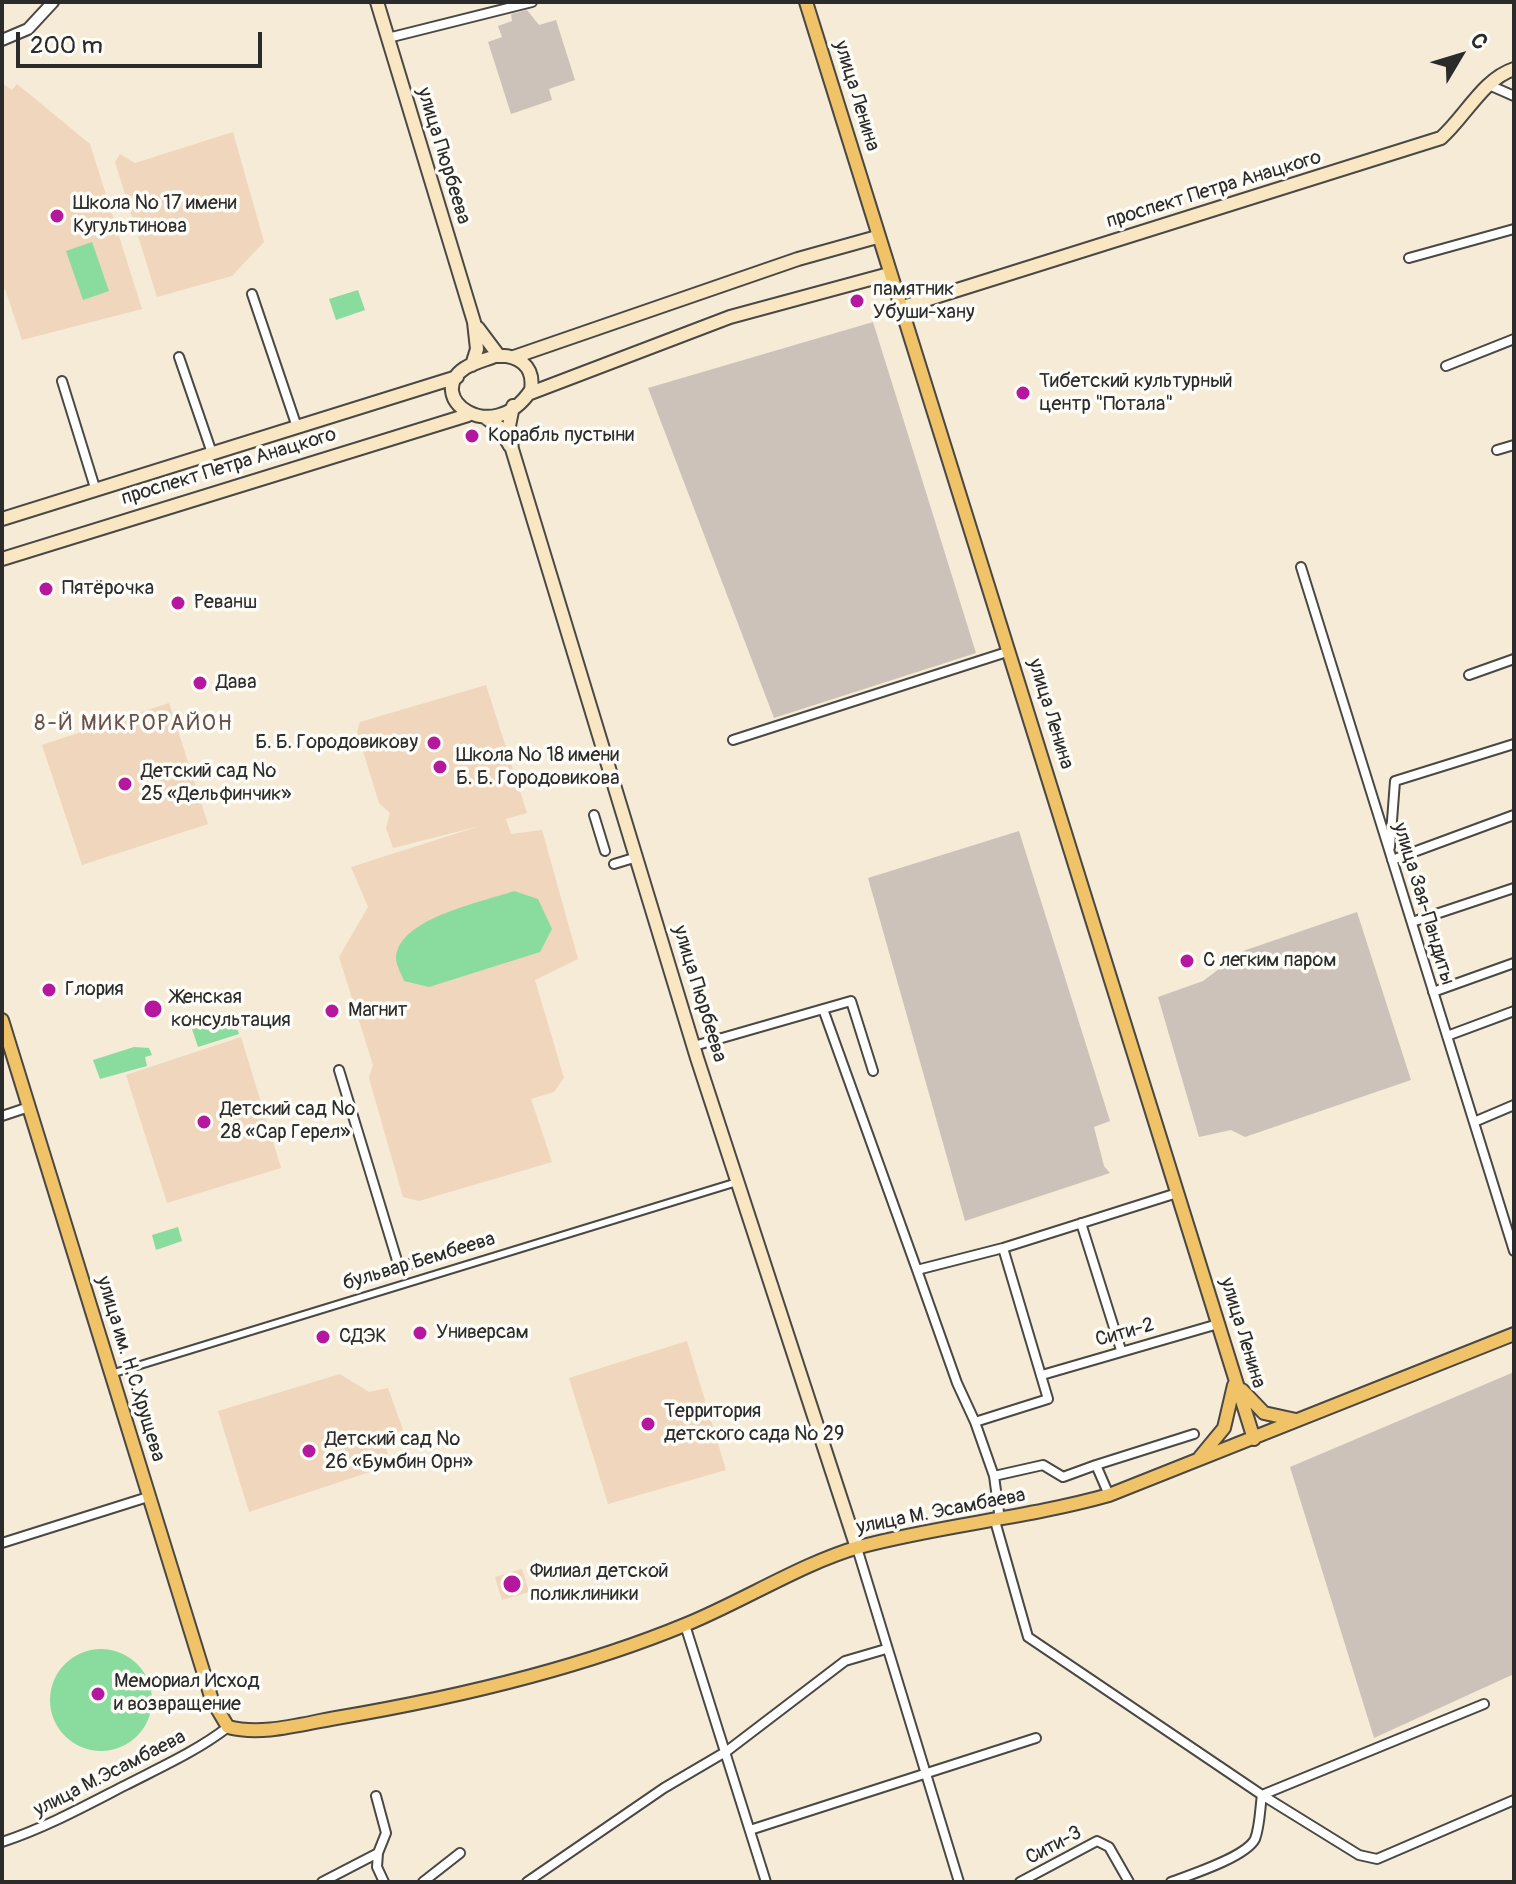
<!DOCTYPE html>
<meta charset="utf-8">
<style>
body{margin:0}
#map{position:relative;width:1516px;height:1884px;overflow:hidden;background:#f6ebd7;font-family:Pangolin,sans-serif}
canvas{display:block}
.frame{position:absolute;inset:0;border:4px solid #2b2b2b;pointer-events:none}
.north{position:absolute;left:1420px;top:16px;width:80px;height:80px;-webkit-text-stroke:6px #fdfcf7;paint-order:stroke;rotate:52deg;font-size:22px;font-weight:700;line-height:32px;text-align:center;color:#2b2b2b}
.north::after{content:'';display:block;margin:auto;width:28px;height:36px;background:#2b2b2b;clip-path:polygon(50% 0,100% 100%,50% 72%,0 100%)}
.scale{position:absolute;left:16px;top:32px;width:246px;height:36px;box-sizing:border-box;border:4px solid #2b2b2b;border-top:0;padding-left:10px;font-size:24px;line-height:28px;white-space:nowrap;color:#2b2b2b;-webkit-text-stroke:6px #fdfcf7;paint-order:stroke}
</style>
<div id="map">
<canvas width="1516" height="1884"></canvas>
<div class="frame"></div>
<div class="north">С</div>
<div class="scale">200 m</div>
</div>
<script>
const context = document.querySelector('canvas').getContext('2d');
context.lineJoin = 'round';
function fill(path, color) {
  context.fillStyle = color;
  context.fill(path, 'evenodd');
}
function stroke(path, color, width, dash) {
  context.strokeStyle = color;
  context.lineWidth = width;
  context.lineCap = dash ? 'butt' : 'round';
  context.setLineDash(dash || []);
  context.stroke(path);
}
function drawText(font, color, halo, rows, align = 'center') {
  context.font = font + ' Pangolin,sans-serif';
  context.lineWidth = 7;
  context.setLineDash([]);
  context.textBaseline = 'middle';
  context.strokeStyle = halo;
  context.fillStyle = color;
  for (const [text, x, y, turn = 0] of rows) {
    context.save();
    context.translate(x, y);
    context.rotate((+turn || 0) * Math.PI / 180);
    context.textAlign = isNaN(turn) ? turn : align;
    if (halo) context.strokeText(text, 0, 0);
    context.fillText(text, 0, 0);
    context.restore();
  }
}
const built = new Path2D(`
 M2,83L12,90L17,84L90,144L142,309L22,340L5,289L2,290Z
 M233,132L264,242L232,276L157,297L115,162L120,154L135,163Z
 M486,685L527,813L506,819L511,834L542,830L578,959L535,980L564,1078L554,1092L531,1099L552,1162L419,1201L403,1197L369,1078L373,1065L339,957L368,907L351,867L480,826L393,848L386,828L390,813L379,803L357,732L360,722Z
 M169,703L208,824L82,865L42,745Z
 M241,1037L281,1168L167,1203L126,1075Z
 M687,1341L726,1470L608,1504L569,1378Z
 M340,1374L369,1392L388,1388L403,1430L383,1437L391,1465L249,1512L218,1411Z
 M522,1569L529,1592L502,1600L495,1577Z`);
const industrial = new Path2D(`
 M527,10L539,25L556,20L575,80L549,89L552,100L511,114L488,42L502,37L498,26L512,21L511,14Z
 M873,322L976,653L774,718L648,388Z
 M1019,831L1110,1121L1094,1127L1104,1166L1110,1173L965,1221L868,878Z
 M1357,912L1411,1080L1245,1137L1231,1130L1199,1137L1158,997L1203,981L1243,951Z
 M1514,1372V1674L1374,1738L1290,1467Z`);
const green = new Path2D(`
 M92,242L109,291L83,300L66,251Z
 M358,290L365,310L336,320L329,299Z
 M514,891L538,899L552,929L540,952L429,987L404,981C402,975 396,965 396,958C398,918 483,902 514,891Z
 M233,1016L239,1034L198,1047L192,1029Z
 M134,1047L149,1048L152,1055L145,1057L147,1066L100,1079L93,1060Z
 M178,1227L182,1241L156,1250L152,1235Z
 M50 1700a51 51 0 1 1 102 0a51 51 0 1 1-102 0Z`);
const pedestrian = new Path2D(`
 M111,1374L737,1182`);
const minor = new Path2D(`
 M388,38L532,2
 M1489,85L1514,96
 M1409,258L1514,229
 M252,294L297,427
 M179,357L212,453
 M1446,366L1514,339
 M62,381L96,491
 M1497,450L1514,445
 M1301,567L1514,1251
 M1469,675L1514,659
 M733,740L1010,651
 M594,815L605,851
 M1390,847L1395,781L1514,744
 M1392,860L1514,815
 M614,864L637,857
 M1412,922L1514,888
 M1433,992L1514,963
 M823,1009L917,1270
 M1447,1036L1514,1011
 M694,1046L851,1001L873,1071
 M339,1070L399,1267L421,1261
 M2,1116L29,1107
 M1474,1122L1514,1105
 M1081,1223L1121,1350
 M1003,1248L1048,1399L975,1422L957,1383L917,1270L1003,1248L1177,1193
 M1042,1375L1218,1324
 M975,1422L994,1476
 M1109,1495L1096,1465L1194,1434
 M1000,1520L994,1476L1043,1465L1063,1477L1096,1465
 M995,1521L1028,1637L1262,1795L1359,1855L1377,1859L1514,1800
 M2,1543L148,1497
 M857,1548L959,1882
 M685,1625L766,1882
 M750,1830L1036,1738
 M2,1842C45,1828 85,1806 126,1785C161,1767 197,1751 228,1727
 M378,1853L377,1867L384,1882
 M322,1882L378,1853L386,1833L376,1796
 M423,1882L460,1853
 M527,1882L664,1788L727,1751L845,1661L886,1649
 M1020,1882L1097,1841L1109,1847L1129,1882
 M1171,1882C1190,1875 1246,1857 1255,1839C1260,1826 1260,1808 1262,1795L1484,1704`);
const tertiary = new Path2D(`
 M2,40L28,29L53,2`);
const secondary = new Path2D(`
 M377,2L474,322L477,349L472,365
 M900,308L1441,138C1465,117 1483,79 1514,69
 M478,328L499,356
 M495,356C517,354 535,365 531,390C492,449 423,396 465,368C473,363 485,360 495,356Z
 M514,357L798,259L877,237
 M528,394L730,317L889,274
 M513,406L509,426L512,449L697,1058L857,1548
 M486,418L499,427L510,446
 M2,519L457,377
 M2,559L468,415`);
const primary = new Path2D(`
 M806,2L1254,1439
 M2,1020L212,1700L228,1727C262,1736 301,1724 336,1718C454,1698 576,1670 687,1624C741,1602 805,1562 859,1547C941,1525 1027,1518 1109,1495L1514,1334
 M1242,1390L1264,1413L1296,1420
 M1200,1457L1224,1428L1234,1385`);
const markers = [
 [57,216,8,"#b5179e"],
 [857,301,8,"#b5179e"],
 [1023,393,8,"#b5179e"],
 [472,436,8,"#b5179e"],
 [46,589,8,"#b5179e"],
 [178,603,8,"#b5179e"],
 [200,683,8,"#b5179e"],
 [434,743,8,"#b5179e"],
 [440,767,8,"#b5179e"],
 [125,784,8,"#b5179e"],
 [1187,961,8,"#b5179e"],
 [49,990,8,"#b5179e"],
 [153,1009,10,"#b5179e"],
 [332,1011,8,"#b5179e"],
 [204,1122,8,"#b5179e"],
 [420,1333,8,"#b5179e"],
 [323,1337,8,"#b5179e"],
 [648,1424,8,"#b5179e"],
 [309,1451,8,"#b5179e"],
 [512,1584,10,"#b5179e"],
 [98,1694,8,"#b5179e"]
];
const streetNames = [
 ["улица Ленина",856,96,73],
 ["улица Пюрбеева",443,156,73],
 ["проспект Петра Анацкого",1214,190,-17],
 ["проспект Петра Анацкого",229,467,-17],
 ["улица Ленина",1050,714,73],
 ["улица Зая-Пандиты",1423,904,73],
 ["улица Пюрбеева",699,994,73],
 ["бульвар Бембеева",419,1262,-17],
 ["Сити-2",1125,1333,-16],
 ["улица Ленина",1242,1333,73],
 ["улица им. Н.С.Хрущева",130,1369,73],
 ["улица М. Эсамбаева",941,1512,-11],
 ["улица М.Эсамбаева",110,1774,-27],
 ["Сити-3",1054,1846,-28]
];
const poiNames = [
 ["Школа № 17 имени",73,204],
 ["Кугультинова",73,227],
 ["памятник",873,290],
 ["Убуши-хану",873,313],
 ["Тибетский культурный",1039,382],
 ["центр \"Потала\"",1039,405],
 ["Корабль пустыни",488,436],
 ["Пятёрочка",62,589],
 ["Реванш",194,603],
 ["Дава",216,683],
 ["Б. Б. Городовикову",418,743,"right"],
 ["Школа № 18 имени",456,756],
 ["Б. Б. Городовикова",456,779],
 ["Детский сад №",141,772],
 ["25 «Дельфинчик»",141,795],
 ["С легким паром",1203,961],
 ["Глория",65,990],
 ["Женская",171,998],
 ["консультация",171,1021],
 ["Магнит",348,1011],
 ["Детский сад №",220,1110],
 ["28 «Сар Герел»",220,1133],
 ["Универсам",436,1333],
 ["СДЭК",339,1337],
 ["Территория",664,1412],
 ["детского сада № 29",664,1435],
 ["Детский сад №",325,1440],
 ["26 «Бумбин Орн»",325,1463],
 ["Филиал детской",530,1572],
 ["поликлиники",530,1595],
 ["Мемориал Исход",114,1682],
 ["и возвращение",114,1705]
];
const neighbourhoodNames = [
 ["8-Й МИКРОРАЙОН",134,724]
];
fill(built, '#efd6bc');
fill(industrial, '#cdc2b9');
fill(green, '#89dc9d');
stroke(pedestrian, '#494845', 10);
stroke(minor, '#494845', 12);
stroke(tertiary, '#494845', 14);
stroke(secondary, '#494845', 16);
stroke(primary, '#494845', 16);
stroke(pedestrian, '#fff', 6);
stroke(minor, '#fff', 8);
stroke(tertiary, '#fff', 10);
stroke(secondary, '#f9e7c3', 12);
stroke(primary, '#f1c369', 12);
for (const [x, y, r, color] of markers) {
  const dot = new Path2D();
  dot.arc(x, y, r, 0, 2 * Math.PI);
  context.fillStyle = color;
  context.fill(dot);
  stroke(dot, '#fdfcf7', 3);
}
drawText('20px', '#2b2b2b', '#fdfcf7', streetNames);
drawText('20px', '#2b2b2b', '#fdfcf7', poiNames, 'left');
context.letterSpacing = '2px';
drawText('22px', '#69504c', '#fdfcf7', neighbourhoodNames);
context.letterSpacing = '0px';
</script>
